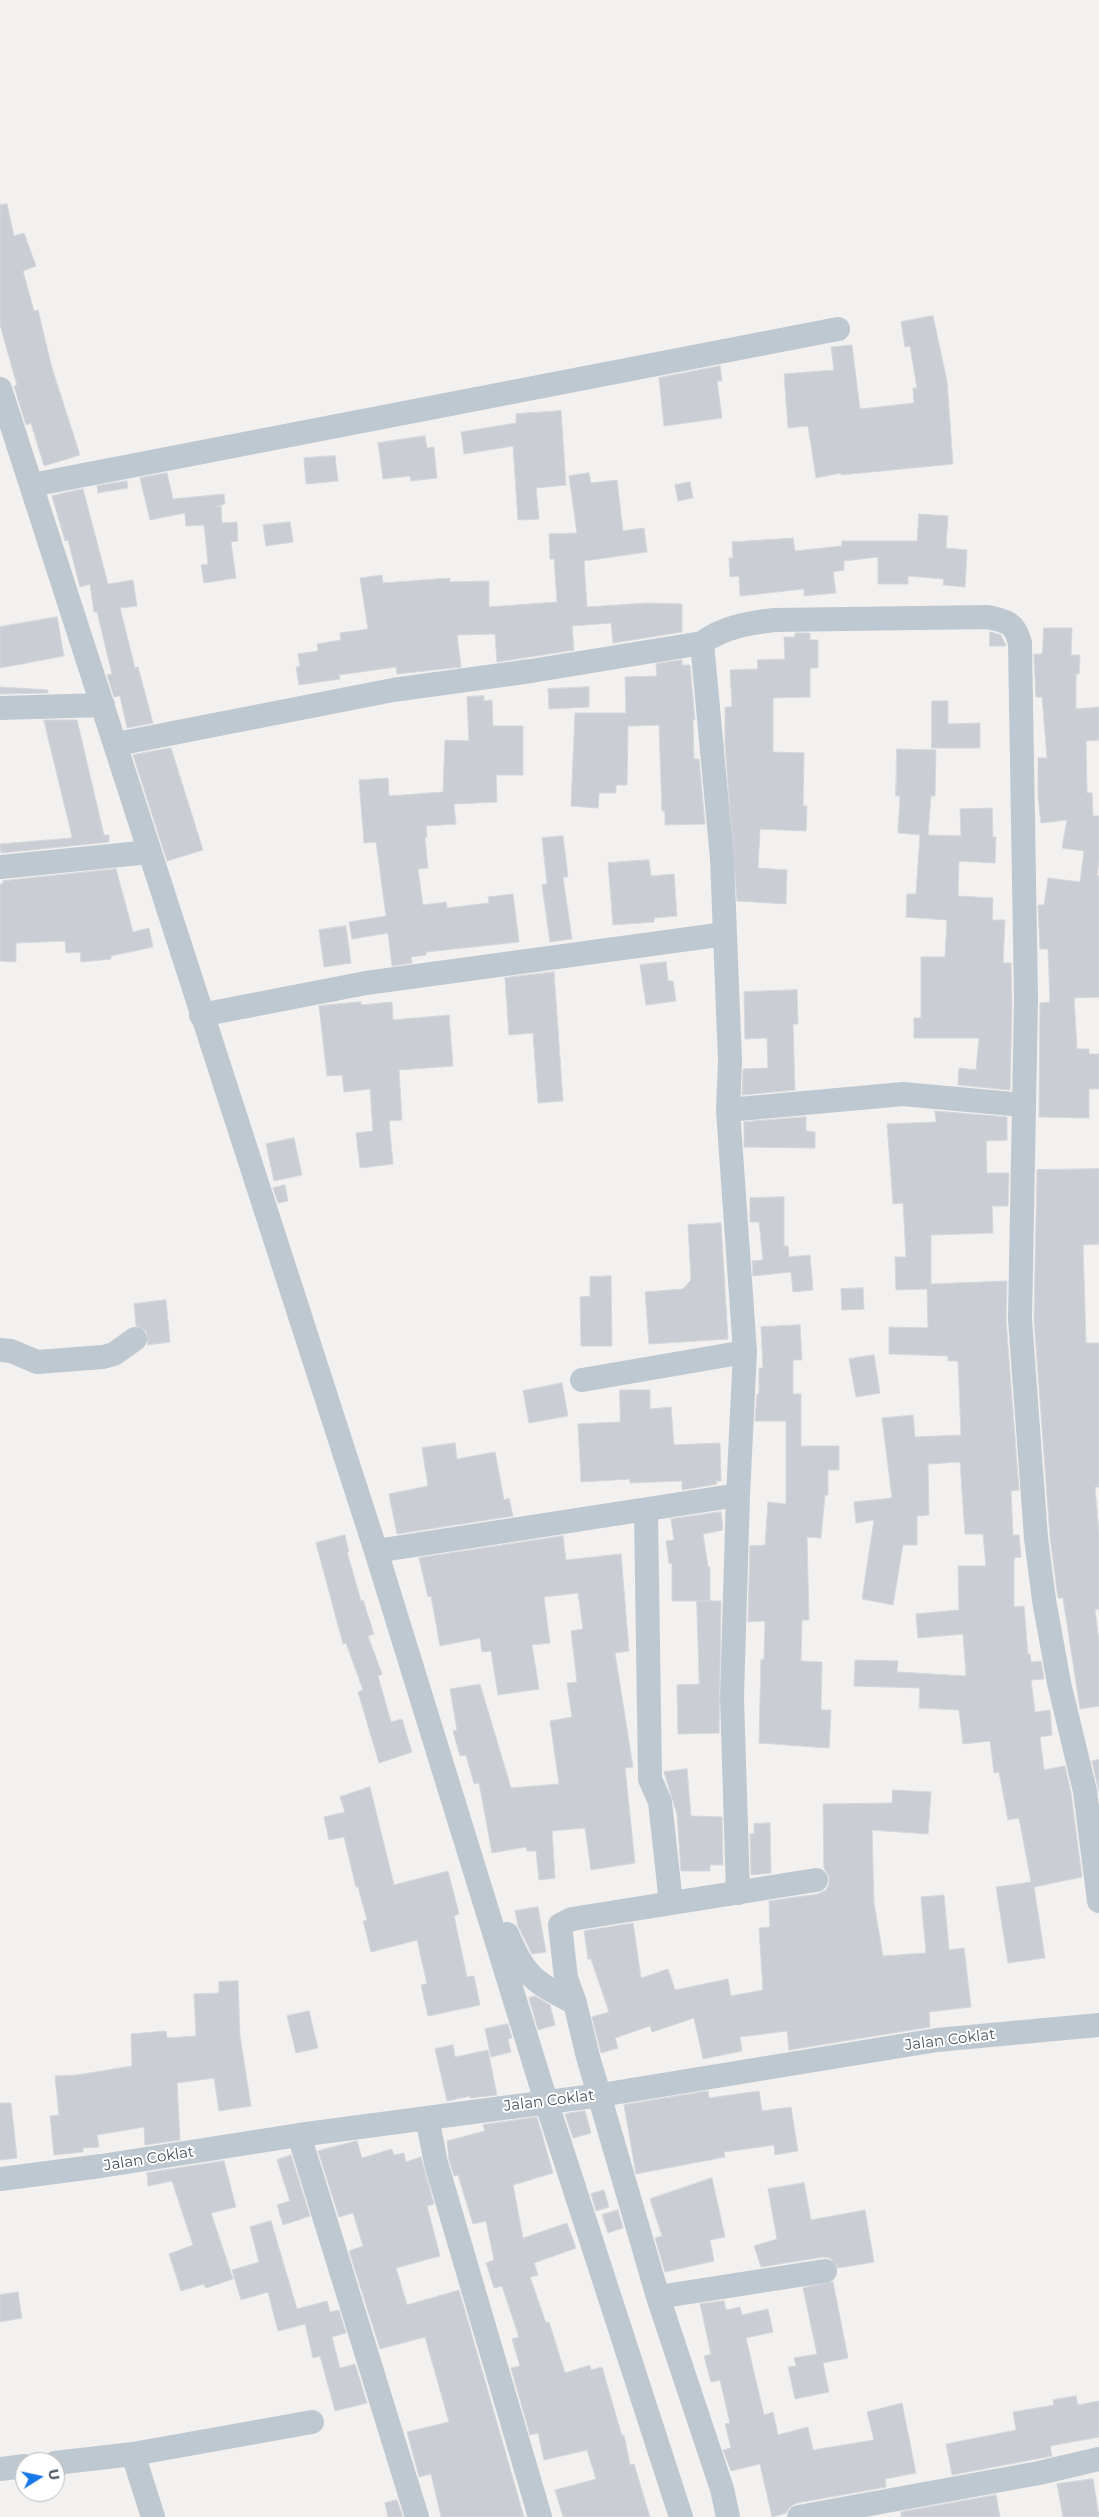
<!DOCTYPE html>
<style>
body{margin:0}
#map{position:relative;width:1099px;height:2517px;overflow:hidden;background:#f3f0f0;font-family:Montserrat,sans-serif}
canvas{display:block}
.north{position:absolute;left:15px;top:2452px;width:50px;height:50px;box-sizing:border-box;background:#fff;border:1px solid #b6bbbf;border-radius:50%;rotate:80deg;font-size:14px;font-weight:700;line-height:20px;text-align:center;color:#48545f}
.north::after{content:'';display:block;margin:auto;width:18px;height:22px;background:#1577e9;clip-path:polygon(50% 0,100% 100%,50% 72%,0 100%)}
</style>
<div id="map">
<canvas width="1099" height="2517"></canvas>
<div class="north">U</div>
</div>
<script>
const context = document.querySelector('canvas').getContext('2d');
context.lineJoin = 'round';
function fill(path, color) {
  context.fillStyle = color;
  context.fill(path, 'evenodd');
}
function stroke(path, color, width, dash) {
  context.strokeStyle = color;
  context.lineWidth = width;
  context.lineCap = dash ? 'butt' : 'round';
  context.setLineDash(dash || []);
  context.stroke(path);
}
function drawText(font, color, halo, rows, align = 'center') {
  context.font = font + ' Montserrat,sans-serif';
  context.lineWidth = 4;
  context.setLineDash([]);
  context.textBaseline = 'middle';
  context.strokeStyle = halo;
  context.fillStyle = color;
  for (const [text, x, y, turn = 0] of rows) {
    context.save();
    context.translate(x, y);
    context.rotate((+turn || 0) * Math.PI / 180);
    context.textAlign = isNaN(turn) ? turn : align;
    if (halo) context.strokeText(text, 0, 0);
    context.fillText(text, 0, 0);
    context.restore();
  }
}
const building = new Path2D(`
 M7,204L14,236L24,233L36,266L23,271L34,311L38,310L52,368L80,455L44,466L31,423L26,425L14,386L17,385L0,325V205Z
 M933,316L947,381L953,464L841,475V473L816,478L808,426L788,428L784,374L834,370L831,347L852,345L860,409L914,403L913,388H917L910,346L905,347L901,322Z
 M720,366L722,381H717L722,418L664,426L659,378Z
 M561,411L566,485L536,488L539,519L518,520L513,446L464,454L461,432L516,423V414Z
 M425,436L427,448L434,447L437,478L411,481L410,476L383,479L378,443Z
 M335,456L338,481L306,484L304,458Z
 M167,473L173,499L224,494L225,504L215,507L221,506L222,523L237,522L238,541L231,542L236,578L204,583L201,565L208,564L204,525L186,526L185,513L150,520L140,478Z
 M589,473L591,483L617,480L623,531L644,528L647,552L584,561L587,607L647,603L682,604V632L613,643L611,623L572,626L574,650L497,662L495,634L457,635L461,667L397,674L396,667L339,675L340,679L299,685L296,667L300,666L298,654L318,651L317,644L341,640L340,633L368,629L360,578L382,575L383,583L450,578V582L489,581V607L557,602L554,559H550L549,534L577,533L569,476Z
 M127,481L128,488L98,493L97,486Z
 M690,482L693,498L678,501L675,485Z
 M83,489L108,584L133,580L137,606L120,608L135,668L138,667L153,723L127,728L120,696L114,697L107,675L112,674L97,612H94L90,584L80,587L68,540L65,541L59,520L52,496Z
 M919,514L948,516L946,548L967,550L965,587L943,585L944,579L908,576V584H878V557L844,561V570L833,572L836,593L804,596V589L740,596L739,576L730,577L729,558H733L732,542L793,538L795,551L842,546V541H917Z
 M290,522L293,542L266,546L263,525Z
 M57,617L64,656L0,668V627Z
 M1044,628H1072L1071,655H1080L1079,674H1076V709L1099,707V740L1086,741L1087,793H1092L1093,816H1099V860L1097,876H1099V997L1074,998L1077,1049H1089V1054H1099V1089H1089V1118L1039,1117L1040,1003L1050,1002L1048,949H1040L1038,905H1044L1048,878L1080,882L1084,851L1062,848L1067,820L1041,823L1038,797V758H1047L1042,697H1036L1034,657V654H1042Z
 M990,632L1001,635L1006,646H990Z
 M795,633H810V640H818V668H810V697L773,698V752L804,753L803,806H807L806,831L760,829L758,868L787,870L786,904L737,901L725,745V707H732L730,670L758,669L757,660L785,659L784,637H795Z
 M682,660V665H690L695,720H693L694,759H699L705,824L665,825V811H662L659,725L628,726L627,785H616V793H599L598,808L571,806L575,713H626L625,677L657,676L656,664Z
 M0,687L48,690V693L0,694Z
 M589,687V707L549,709L548,689Z
 M484,696V701L492,700L493,726H523V775H496L497,802L454,804L456,824L426,826L427,837L425,838L428,868L418,869L423,905L446,902L447,908L489,903L488,897L513,894L519,942L426,952V955L411,957L412,963L392,966L388,933L352,939L349,922L386,916L376,842L364,843L359,780L388,778L389,796L443,792L445,740L469,741L467,697Z
 M932,701H948V724L980,723V748H932Z
 M44,720H77L104,835H109V842L1,853L0,844L72,838Z
 M171,748L203,850L167,861L133,755Z
 M897,749L936,750L935,796H931L928,835L961,836L960,809L992,808L993,837H996L995,863L959,861L958,896L993,898L992,920H1005L1003,963H1011L1012,1005L1010,1090L958,1085L959,1068L976,1070L979,1038H914V1018H921V957H945L947,920L906,917L907,894H916L920,835L898,833L900,796H896Z
 M563,836L568,877H563L572,939L550,942L542,885L547,884L542,838Z
 M649,860L651,876L674,874L677,916L654,918V922L613,925L608,863Z
 M116,869L133,932L149,928L153,947L111,956V959L81,962L80,952L66,953L65,941L16,943V962L0,961V884H3V881Z
 M346,926L351,963L324,967L319,930Z
 M666,962L668,981H673L676,1001L646,1005L640,965Z
 M554,972L563,1101L538,1103L533,1033L509,1035L505,978Z
 M797,990L798,1024H793L795,1090L742,1095L743,1069L768,1068L767,1038L745,1039L744,992Z
 M361,1002V1005L392,1002L393,1020L449,1015L453,1066L399,1070L402,1120L389,1121L393,1164L360,1168L356,1133L373,1131L370,1089L344,1092L342,1075L327,1076L319,1006Z
 M935,1111L1007,1117V1140L986,1141L987,1173H1009L1008,1206H992L993,1233L931,1235V1284L1007,1281L1006,1320L1019,1490L1011,1491L1013,1535H1019L1021,1557L1014,1558V1607L1024,1606L1028,1654H1030L1031,1662L1041,1661L1044,1679L1031,1680L1035,1712L1050,1710L1052,1735L1040,1737L1044,1770L1065,1766L1071,1793L1082,1877L1034,1887L1045,1958L1008,1963L996,1887L1031,1882L1019,1818L1008,1820L999,1772L994,1773L990,1741L963,1744L959,1710L919,1708L920,1688L854,1686L855,1660L898,1661L897,1672L966,1676L963,1634L918,1638L916,1614L959,1610L958,1566H986L983,1534H965L960,1462L928,1464L929,1515L917,1516V1545H903L893,1605L862,1599L874,1520L856,1523L854,1502L892,1498L882,1418L913,1415L915,1437L961,1435L958,1361H948V1356L889,1354V1327L928,1328L927,1289L896,1290L895,1257H906L903,1203L893,1204L887,1124L936,1122Z
 M806,1117V1131L815,1132V1148L744,1147V1122Z
 M294,1138L302,1175L274,1181L266,1144Z
 M1099,1169V1244L1083,1245L1086,1343H1099V1487H1095L1099,1534V1609L1095,1610L1099,1642V1706L1080,1709L1063,1598H1058L1050,1537L1034,1319L1037,1170Z
 M285,1185L288,1201L278,1203L273,1188Z
 M784,1197V1246H788L789,1257L810,1255L813,1290L793,1292L791,1272L753,1276L752,1261L763,1260L759,1222H750V1198Z
 M721,1223L728,1339L649,1344L645,1292L683,1289L691,1280L688,1225Z
 M611,1276L612,1346H581L580,1297L590,1296V1277Z
 M863,1288L864,1309L842,1310L841,1289Z
 M166,1300L170,1342L148,1345L146,1331L136,1326L134,1304Z
 M800,1325L802,1360H793V1394H801V1446H839V1470H828V1495H825L821,1538L807,1537L809,1620H802L801,1661L822,1662L821,1710H831L829,1748L759,1743L761,1659L764,1660L765,1621L748,1622L750,1546L765,1545L768,1502L786,1504V1421H755L757,1394H759V1368H763L761,1327Z
 M874,1355L880,1393L856,1397L849,1359Z
 M562,1383L568,1416L529,1423L523,1391Z
 M620,1390H650V1409L671,1407L674,1445L720,1443L721,1481H716L717,1484L682,1490V1481L630,1483V1479L581,1482L578,1424L620,1422Z
 M455,1443L457,1459L495,1452L504,1500L509,1498L513,1516L397,1534L389,1494L428,1486L422,1448Z
 M721,1512L723,1530L703,1534L708,1567H710V1601H672V1563L669,1564L666,1541L674,1540L671,1519Z
 M345,1535L349,1552H347L361,1601L363,1600L374,1634L368,1636L382,1674L378,1676L391,1722L402,1719L412,1752L379,1763L358,1692L363,1690L346,1643L343,1644L316,1543Z
 M563,1536L566,1560L621,1554L629,1651L615,1653L633,1767L625,1768L635,1863L591,1870L585,1828L552,1831L555,1878L539,1880L536,1851H527L526,1847L492,1853L479,1783L474,1784L466,1755L460,1756L453,1731L457,1730L450,1689L480,1684L511,1788L559,1784L550,1721L572,1717L567,1683L577,1682L571,1631L583,1629L578,1593L544,1597L550,1643L532,1645L539,1689L498,1695L491,1651L482,1652L480,1638L440,1646L431,1596L428,1597L419,1558Z
 M697,1601H721L719,1733L678,1734L677,1685L699,1684Z
 M1099,1760V1792L1092,1761Z
 M687,1769L691,1816L722,1817L723,1865H710V1871H681L677,1814L664,1772Z
 M370,1787L394,1885L448,1871L459,1914L454,1916L467,1977L474,1976L480,2005L428,2016L421,1985L427,1984L417,1940L371,1952L363,1921L367,1920L358,1887H356L344,1837L329,1840L324,1817L345,1812L340,1797Z
 M893,1790L931,1792L928,1834L872,1830L874,1903L883,1956L926,1953L921,1897L944,1895L949,1950L964,1948L971,2007L929,2012L930,2027L789,2050L787,2031L740,2037L742,2051L703,2059L694,2018L652,2032L650,2026L615,2038L618,2048L601,2053L592,2017L609,2012L591,1959H588L584,1931L633,1923L641,1978L668,1969L675,1990L728,1979L731,1996L763,1990L759,1928L770,1927L769,1901L818,1894L826,1890L829,1884V1877L824,1868L823,1804L892,1803Z
 M770,1823L771,1873L751,1875L750,1834H754V1824Z
 M538,1907L546,1952L532,1954L518,1926L515,1911Z
 M238,1981L240,2036L251,2106L219,2111L214,2078L177,2083L180,2140L145,2145L144,2127L97,2135L99,2147L83,2148V2152L54,2155L50,2116L59,2115L55,2076L77,2075L132,2066L131,2034L166,2031L167,2038L196,2036L194,1994L219,1993V1982Z
 M535,1996L550,2005L555,2025L538,2030L529,1998Z
 M309,2011L318,2048L296,2053L287,2016Z
 M508,2024L512,2038L508,2039L511,2052L491,2057L485,2029Z
 M453,2045L455,2057L488,2050L497,2095L470,2098V2096L447,2101L435,2049Z
 M708,2091L709,2098L759,2091L762,2111L791,2107L798,2151L775,2155L774,2145L724,2152L725,2157L636,2174L624,2105Z
 M0,2103H11L17,2158L0,2160Z
 M585,2111L591,2133L573,2138L565,2114Z
 M537,2117L553,2173L513,2185L523,2238L567,2223L576,2248L534,2263L538,2275L530,2277L546,2323L549,2322L565,2373L590,2365L591,2370L602,2367L622,2436L624,2435L630,2465L634,2464L650,2517H563L555,2490L596,2479L587,2450L544,2460L538,2433L530,2435L511,2368L520,2366L512,2339L519,2337L502,2286L494,2288L486,2263L494,2260L486,2221L473,2224L458,2175L454,2176L449,2160L447,2141L485,2131L483,2125Z
 M357,2141L362,2158L392,2149L394,2155L404,2153L406,2162L421,2157L434,2204L427,2206L440,2256L396,2268L407,2305L459,2290L524,2517H441L431,2474L419,2477L407,2432L449,2422L425,2337L380,2349L349,2251L363,2246L353,2213L339,2217L318,2151Z
 M291,2155L310,2216L283,2225L277,2205L290,2201L277,2160Z
 M224,2161L236,2207L211,2213L233,2279L206,2288L204,2284L181,2291L169,2254L193,2245L172,2181L148,2186L147,2173Z
 M712,2178L725,2237L710,2240L714,2261L665,2272L655,2238L662,2236L650,2199Z
 M804,2183L811,2220L865,2210L874,2262L838,2268L830,2258L823,2257L761,2267L754,2246L777,2239L768,2189Z
 M604,2190L609,2207L596,2211L591,2194Z
 M618,2210L623,2228L608,2233L602,2215Z
 M271,2221L297,2309L327,2301L330,2312L339,2310L346,2333L332,2337L340,2368L355,2364L367,2403L335,2411L320,2356L313,2358L305,2324L278,2331L268,2292L241,2300L232,2270L259,2262L250,2227Z
 M833,2282L848,2358L823,2363L829,2392L795,2399L788,2367L796,2366L794,2358L817,2354L803,2288Z
 M18,2292L22,2318L0,2322V2295Z
 M724,2301L726,2310L740,2307L742,2315L768,2309L773,2332L746,2338L764,2415L773,2412L778,2435L808,2427L813,2450L874,2440L867,2412L902,2403L916,2473L885,2479L886,2487L797,2503L790,2507L786,2513L772,2517L760,2464L731,2471L723,2450L731,2448L725,2424L730,2423L720,2380L711,2382L704,2356L711,2354L700,2304Z
 M1076,2396L1078,2405L1099,2401V2437L1050,2446L1052,2456L952,2475L946,2444L1016,2430L1013,2412L1054,2405L1053,2400Z
 M1093,2479L1099,2517H1063L1057,2484Z
 M996,2495L1000,2517H901V2512Z
 M397,2500L403,2517H388L385,2503Z`);
const minor = new Path2D(`
 M0,389L376,1551L546,2101L681,2517
 M32,485L838,329
 M702,643C723,627 749,623 774,620L988,617C1007,621 1015,623 1020,643L1026,999L1020,1319L1036,1538L1044,1600L1059,1683L1085,1791L1099,1901
 M0,708L103,705
 M117,744L393,690L531,671L702,643L722,859L730,1061L728,1110L745,1352L738,1495L376,1551
 M0,867L150,852
 M201,1015L366,983L725,934
 M728,1110L903,1094L1023,1105
 M0,1350L11,1351L37,1362L103,1357L114,1354L135,1339
 M582,1380L745,1352
 M738,1495L732,1697L738,1893
 M646,1511L650,1779L660,1802L671,1903
 M507,1934C525,1977 534,1982 575,2003
 M427,2118L436,2163L540,2517
 M299,2135L417,2517
 M0,2179L101,2166L299,2135L601,2095L937,2040L1099,2025
 M658,2297L825,2271
 M133,2454L153,2517
 M55,2463L133,2454L312,2422
 M0,2469L25,2466
 M728,2517L722,2489L658,2297L588,2057L575,2003L566,1978L560,1925L572,1919L816,1880
 M799,2517L1039,2473L1099,2459`);
const streetNames = [
 ["Jalan Coklat",950,2040,-7],
 ["Jalan Coklat",549,2101,-7],
 ["Jalan Coklat",149,2159,-9]
];
fill(building, '#cacdd3');
stroke(building, '#d4d7dc', 1);
stroke(minor, '#bec8d0', 24);
drawText('15px', '#48545f', '#fff', streetNames);
</script>
